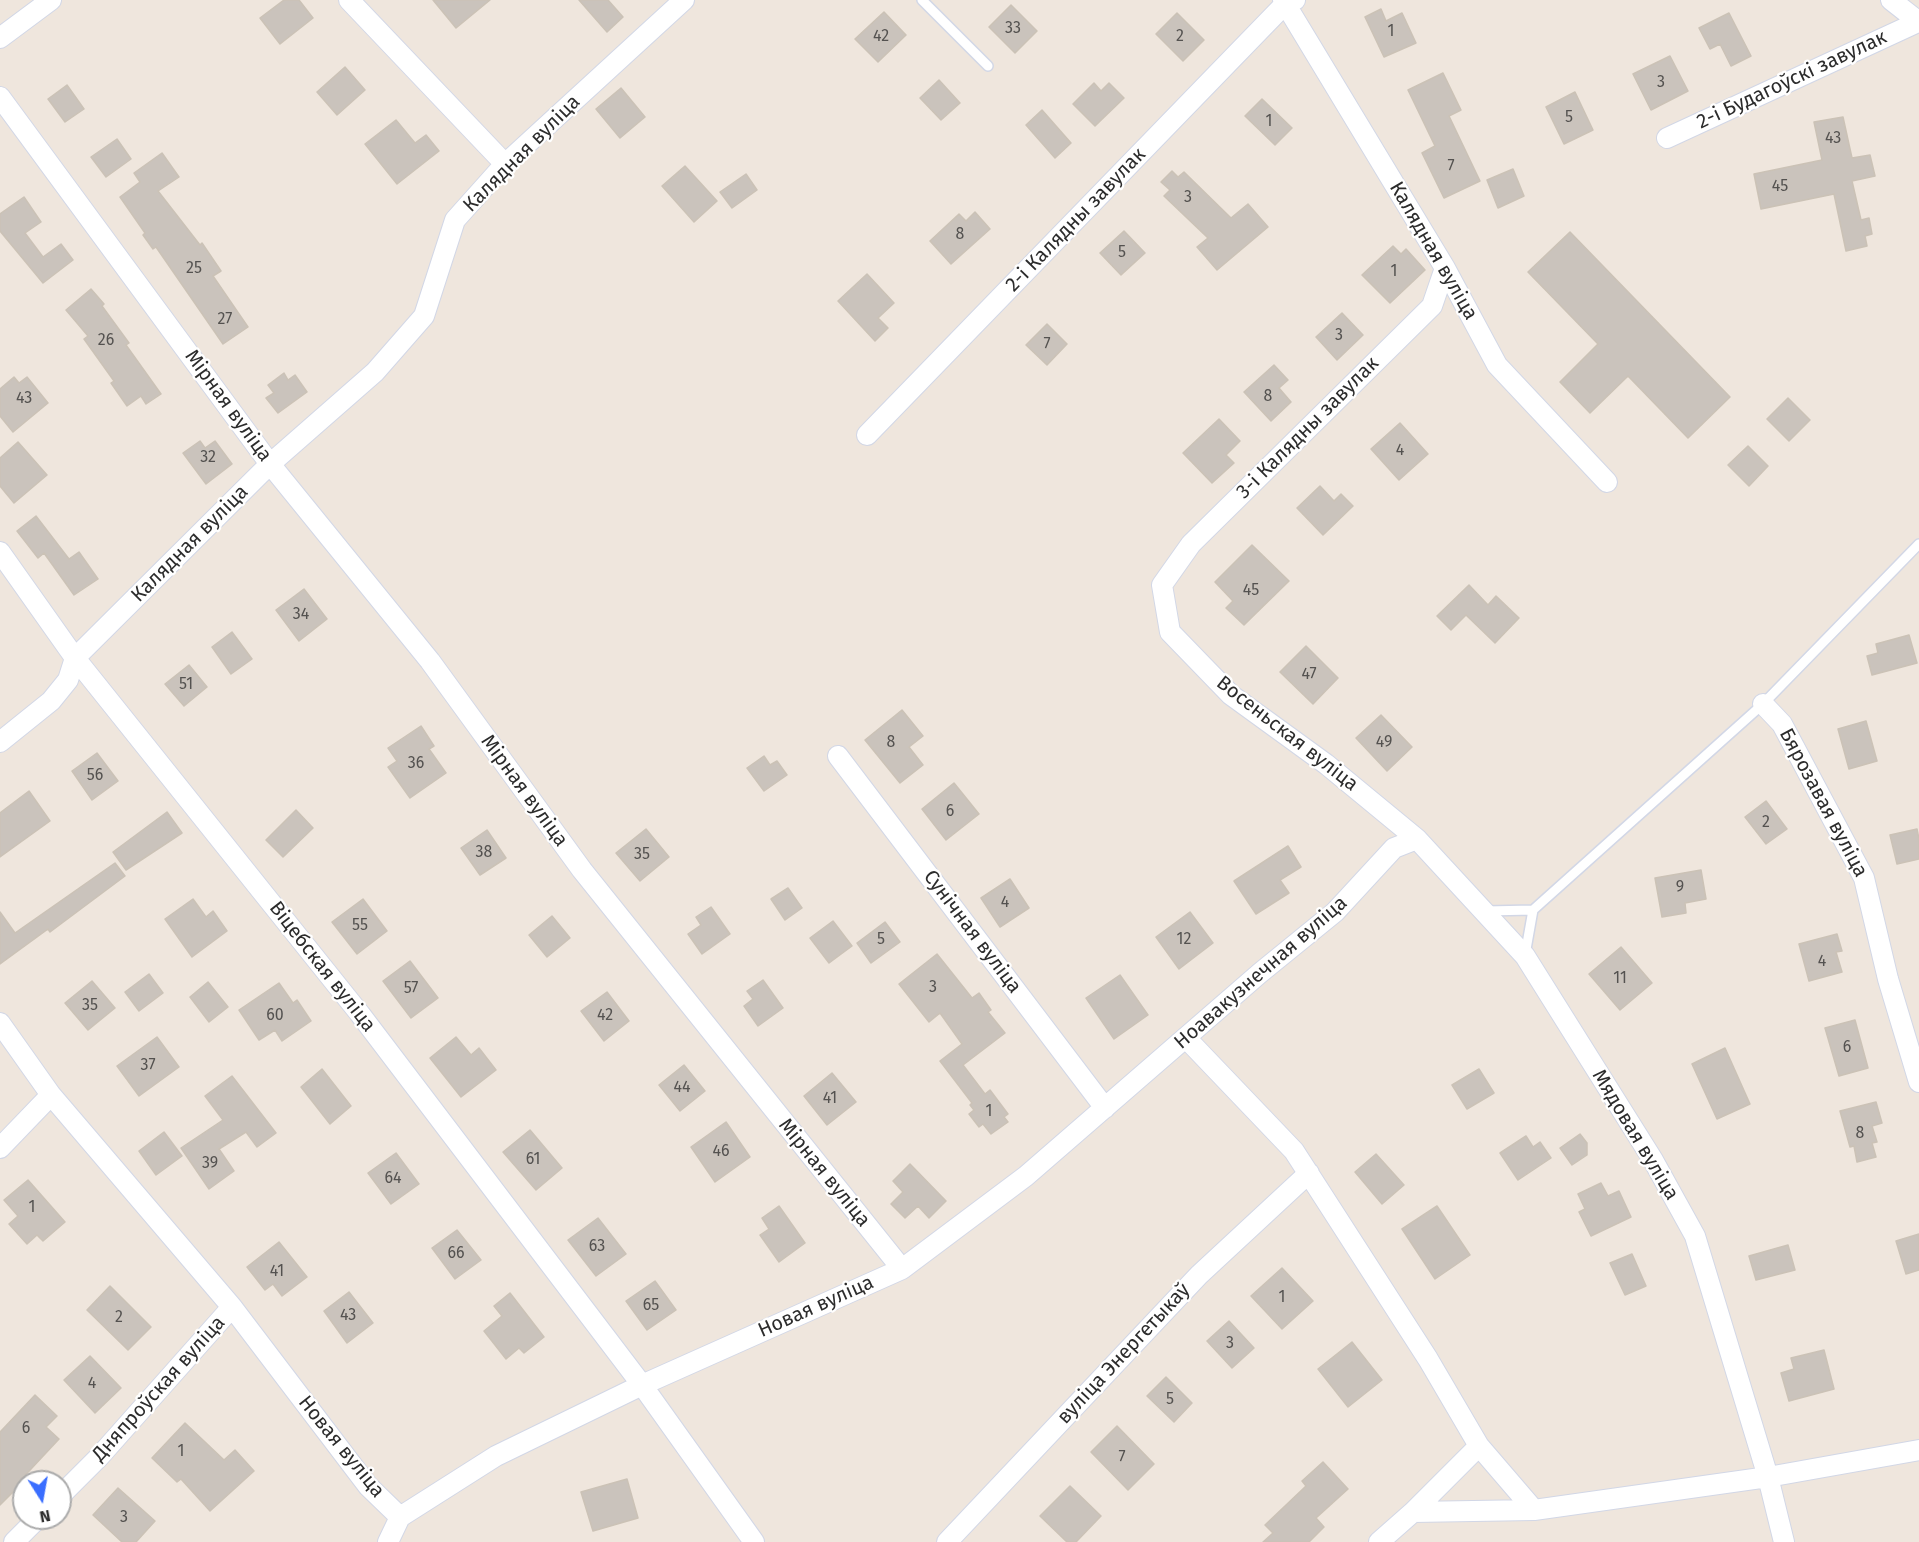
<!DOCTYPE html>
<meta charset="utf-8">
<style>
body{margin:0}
#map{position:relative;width:1919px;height:1542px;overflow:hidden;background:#efe6dd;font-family:"Fira Sans",sans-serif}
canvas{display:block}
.north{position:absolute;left:12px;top:1470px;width:60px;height:60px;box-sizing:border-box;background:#fff;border:2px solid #ababab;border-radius:50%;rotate:169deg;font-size:16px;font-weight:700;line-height:24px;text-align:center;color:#2c2c2c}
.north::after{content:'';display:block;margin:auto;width:21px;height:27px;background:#3a6eff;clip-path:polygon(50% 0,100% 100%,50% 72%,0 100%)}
</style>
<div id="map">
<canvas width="1919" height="1542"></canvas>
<div class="north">N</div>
</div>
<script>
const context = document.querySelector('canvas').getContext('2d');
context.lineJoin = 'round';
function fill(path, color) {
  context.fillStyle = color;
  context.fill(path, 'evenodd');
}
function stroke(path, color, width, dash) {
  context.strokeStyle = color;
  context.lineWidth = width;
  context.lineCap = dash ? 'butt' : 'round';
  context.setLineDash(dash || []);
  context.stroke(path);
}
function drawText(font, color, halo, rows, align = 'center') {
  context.font = font + ' "Fira Sans",sans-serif';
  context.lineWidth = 4.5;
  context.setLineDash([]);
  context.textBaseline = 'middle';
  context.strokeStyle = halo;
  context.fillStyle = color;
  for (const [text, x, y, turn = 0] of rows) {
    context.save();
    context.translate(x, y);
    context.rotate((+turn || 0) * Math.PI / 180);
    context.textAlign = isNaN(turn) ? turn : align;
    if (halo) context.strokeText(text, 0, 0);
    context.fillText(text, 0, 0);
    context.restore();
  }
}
const building = new Path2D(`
 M284,0H299L313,18L280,44L260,18Z
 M433,0H490L456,28Z
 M579,0H608L623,17L607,32Z
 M1011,5L1037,31L1015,53L989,27Z
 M1381,9L1386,21L1402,13L1416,43L1384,57L1365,17Z
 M884,12L906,35L878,62L855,39Z
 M1177,13L1204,40L1183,61L1156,34Z
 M1729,13L1751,56L1731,66L1720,44L1710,49L1699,28Z
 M1670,56L1688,91L1651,110L1633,74Z
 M345,67L365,90L337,115L317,92Z
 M1443,73L1461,110L1449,116L1480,181L1444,198L1422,153L1435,146L1408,90Z
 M939,80L960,103L941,120L920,98Z
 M1094,83L1101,91L1109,83L1124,98L1095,126L1073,104Z
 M67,85L84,109L65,122L48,99Z
 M621,88L645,117L620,138L596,109Z
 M1575,92L1593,130L1564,144L1546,107Z
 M1262,99L1292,128L1275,145L1245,116Z
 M1042,110L1071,143L1055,158L1026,125Z
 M1843,117L1852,158L1870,155L1875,176L1852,181L1861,220L1869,218L1872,234L1865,236L1867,246L1846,251L1834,194L1761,209L1754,174L1822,160L1814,122Z
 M396,120L415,143L426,135L439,151L397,184L365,144Z
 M117,139L131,159L106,177L91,157Z
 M162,153L179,177L158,191L200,245L202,243L221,271L213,276L248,327L223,344L156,247L153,249L143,235L145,233L120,197L140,182L134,173Z
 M685,166L717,201L694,222L662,186Z
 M1513,169L1524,196L1498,208L1487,180Z
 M1172,171L1178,177L1184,172L1231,218L1248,204L1268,227L1217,270L1197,247L1208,238L1164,196L1170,190L1161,182Z
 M746,174L757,190L732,208L720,192Z
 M24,197L41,222L25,233L43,257L61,244L73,260L43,283L0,231V214Z
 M975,212L990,229L951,264L930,241L959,214L966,221Z
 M1124,231L1145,253L1121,275L1100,253Z
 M1570,232L1730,397L1688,438L1628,376L1590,413L1560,382L1598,344L1528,272Z
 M1393,246L1401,254L1406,249L1425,270L1390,303L1362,275Z
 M867,274L894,303L878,318L888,328L875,341L838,301Z
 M91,289L104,304L102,306L129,343L126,345L161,394L146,404L141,396L127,406L111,383L114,381L84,339L88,336L66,310Z
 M1342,313L1363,335L1337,360L1316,337Z
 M1047,324L1067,344L1047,365L1026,345Z
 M1274,365L1288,380L1279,388L1291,402L1271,421L1244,392Z
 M284,373L288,380L295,375L307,392L278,413L266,398L274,393L268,385Z
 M14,377L19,383L27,377L48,403L13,432L0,416V389Z
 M1788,398L1810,420L1789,441L1767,419Z
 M1219,419L1240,441L1226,455L1234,463L1212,483L1183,453Z
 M1400,423L1428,454L1399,480L1371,449Z
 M200,441L205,448L215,441L232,464L206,484L183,453Z
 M18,442L47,475L14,503L0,486V458Z
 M1748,446L1768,466L1749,486L1728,465Z
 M1320,486L1334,501L1341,494L1353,506L1323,535L1297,508Z
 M36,516L69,559L79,552L98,579L74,595L44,553L38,558L17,531Z
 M1252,545L1289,581L1244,625L1226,608L1233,601L1215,582Z
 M1469,585L1488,605L1496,596L1519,618L1495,643L1466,615L1451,630L1437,616Z
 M304,589L327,619L299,641L276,610Z
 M232,632L252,659L231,674L212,647Z
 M1909,635L1917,663L1872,675L1867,656L1878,653L1876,644Z
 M1306,646L1338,678L1313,704L1280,672Z
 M189,665L207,687L184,706L165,684Z
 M902,710L923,736L909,747L923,765L900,783L865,740Z
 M1381,715L1412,747L1387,771L1356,738Z
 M1866,721L1877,761L1849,769L1838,729Z
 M421,726L434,746L429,749L446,773L410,798L388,767L397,761L388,748Z
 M97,753L118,781L92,800L72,771Z
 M764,756L770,765L777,761L787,775L764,791L747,768Z
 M954,783L979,814L946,840L922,809Z
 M29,791L50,821L0,857V813Z
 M1766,801L1787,829L1766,844L1745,817Z
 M296,810L313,828L283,857L266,840Z
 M167,812L182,833L126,870L113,852Z
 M646,829L669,857L640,881L616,853Z
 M1917,829L1919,839V859L1897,864L1890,835Z
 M487,830L506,858L480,875L461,848Z
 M1288,846L1301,867L1280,880L1289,893L1256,914L1234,881Z
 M115,863L125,876L50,932L48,929L0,964V912L15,933Z
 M1701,870L1706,899L1685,903L1686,913L1662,917L1655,878Z
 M1010,879L1029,908L1000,927L981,898Z
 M788,888L802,908L785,920L771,899Z
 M193,899L206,917L213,911L227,931L192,957L165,919Z
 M363,899L387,931L357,954L332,922Z
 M711,907L730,934L702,954L688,934L701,925L696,917Z
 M1190,912L1213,943L1179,969L1156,937Z
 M552,916L570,938L547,957L529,935Z
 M833,921L852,946L829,963L810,938Z
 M885,922L900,942L871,963L857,943Z
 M1837,934L1842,951L1836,952L1842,972L1809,981L1799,944Z
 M1621,947L1652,983L1620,1010L1589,974Z
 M937,954L972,998L979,993L991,1010L988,1012L1005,1033L963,1065L985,1094L990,1090L1008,1114L1004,1117L1008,1122L991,1134L983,1124L979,1127L969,1114L974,1110L970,1105L972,1103L940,1061L962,1044L940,1013L929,1022L899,984Z
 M410,961L438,998L411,1018L383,981Z
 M149,974L163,993L139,1011L125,992Z
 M1120,975L1148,1015L1114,1039L1086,998Z
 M763,980L783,1008L758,1026L744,1006L753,999L747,991Z
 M92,981L115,1008L88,1030L65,1003Z
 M208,982L228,1007L209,1022L190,997Z
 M279,983L293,1003L297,1000L311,1021L282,1041L275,1030L259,1040L239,1010Z
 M607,992L629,1021L604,1041L581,1011Z
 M1855,1020L1868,1068L1839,1076L1825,1028Z
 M157,1037L179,1067L139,1096L117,1066Z
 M456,1037L471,1055L479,1048L496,1070L461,1097L430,1058Z
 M1725,1048L1750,1104L1717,1119L1692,1064Z
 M684,1065L705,1091L680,1111L659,1085Z
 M322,1069L351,1106L330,1124L301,1087Z
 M1479,1069L1494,1093L1467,1109L1452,1085Z
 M832,1073L856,1102L827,1125L804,1096Z
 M232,1076L276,1133L257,1147L246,1132L219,1149L234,1171L209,1189L181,1148L223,1120L205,1096Z
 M1876,1102L1882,1123L1872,1126L1877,1142L1872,1143L1876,1157L1857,1162L1854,1146L1850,1147L1840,1111Z
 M726,1122L750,1157L715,1182L691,1147Z
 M530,1130L562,1168L536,1190L503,1152Z
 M164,1132L182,1156L156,1175L139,1151Z
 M1580,1134L1587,1143V1155L1572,1165L1560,1148Z
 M1526,1136L1533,1147L1540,1142L1551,1158L1518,1180L1500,1153Z
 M396,1153L419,1184L391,1204L368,1173Z
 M1376,1154L1404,1185L1382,1204L1355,1172Z
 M910,1164L946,1201L929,1218L918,1206L905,1218L891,1204L903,1192L893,1181Z
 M28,1180L65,1222L43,1241L37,1235L27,1244L9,1224L18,1216L4,1200Z
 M1601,1183L1608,1196L1619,1191L1631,1217L1591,1236L1579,1212L1585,1209L1578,1194Z
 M779,1206L805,1243L779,1262L760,1235L769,1229L762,1218Z
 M1437,1206L1470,1255L1435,1279L1402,1229Z
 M598,1218L626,1254L596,1276L568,1240Z
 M457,1230L481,1260L455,1279L432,1248Z
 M1919,1234V1270L1906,1274L1896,1241Z
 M279,1242L307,1277L282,1296L273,1284L265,1290L247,1267Z
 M1788,1245L1795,1270L1756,1280L1749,1256Z
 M1632,1254L1646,1286L1625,1295L1610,1263Z
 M1282,1268L1313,1301L1282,1329L1251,1296Z
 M655,1281L676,1310L647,1330L626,1301Z
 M110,1286L151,1327L128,1350L87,1310Z
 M349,1292L373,1323L347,1343L324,1311Z
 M510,1293L544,1337L524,1353L519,1348L506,1359L484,1331L502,1316L494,1306Z
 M1229,1321L1254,1348L1232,1368L1207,1341Z
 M1352,1342L1382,1380L1348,1407L1318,1369Z
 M1824,1350L1834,1389L1789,1401L1781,1373L1794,1369L1791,1358Z
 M90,1356L121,1388L95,1413L64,1380Z
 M1166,1377L1192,1403L1174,1422L1147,1396Z
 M35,1395L57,1416L46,1427L59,1439L17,1484L19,1486L0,1505V1432Z
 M185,1423L224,1460L235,1450L254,1471L210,1511L181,1479L177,1482L152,1458Z
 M1117,1426L1154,1464L1128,1490L1091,1452Z
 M1323,1462L1348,1489L1316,1518L1324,1527L1309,1542H1263L1273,1533L1265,1525L1306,1486L1302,1481Z
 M627,1479L638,1518L593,1531L581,1492Z
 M1070,1486L1101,1516L1076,1542H1067L1040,1516Z
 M118,1488L155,1521L136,1542H122L93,1515Z`);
const lane = new Path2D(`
 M922,0L988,66
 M1486,911L1533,910L1763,704L1919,544
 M1525,955L1533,910`);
const street = new Path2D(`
 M349,0L505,164
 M1283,0L1445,268L1497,365L1607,482
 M1891,0L1919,22
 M0,38L51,0
 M0,97L270,464L430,661L582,870L902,1269L1026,1176L1260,973L1335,912L1394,848L1417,839
 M1667,138L1918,22
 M1445,268L1432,306L1191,544L1162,585L1170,632L1231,695L1326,764L1417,839L1525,956L1653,1160L1695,1236L1768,1477L1784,1542
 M867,435L1285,4L1295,0
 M0,552L75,658L360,1014L642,1385L754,1542
 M1763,704L1782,724L1864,878L1888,979L1919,1082
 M0,742L51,701L68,680L75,658L270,464L375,372L424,316L455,220L505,164L684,0
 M838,756L1105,1108
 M0,1023L51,1095L232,1307L368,1486L400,1517L496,1456L642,1385L902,1269
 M1186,1038L1294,1151L1428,1359L1479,1446L1534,1510
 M0,1148L51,1095
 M60,1496L99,1457L232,1307
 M1413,1512L1479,1446
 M14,1542L38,1518
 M388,1542L400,1517
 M947,1542L1199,1275L1309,1173
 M1379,1542L1413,1512L1534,1510L1768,1477L1919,1450`);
const numberNames = [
 ["33",1013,29],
 ["1",1391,32],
 ["42",881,37],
 ["2",1180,37],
 ["3",1661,83],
 ["5",1569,118],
 ["1",1269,122],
 ["43",1833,139],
 ["7",1451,167],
 ["45",1780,187],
 ["3",1188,198],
 ["8",960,235],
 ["5",1122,253],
 ["25",194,269],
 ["1",1394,272],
 ["27",225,320],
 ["3",1339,336],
 ["26",106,341],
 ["7",1047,345],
 ["8",1268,397],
 ["43",24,399],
 ["4",1400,451],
 ["32",208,458],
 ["45",1251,591],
 ["34",301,615],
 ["47",1309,675],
 ["51",186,685],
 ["8",891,743],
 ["49",1384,743],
 ["36",416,764],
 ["56",95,776],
 ["6",950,812],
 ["2",1766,823],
 ["38",484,853],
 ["35",642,855],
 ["9",1680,888],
 ["4",1005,903],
 ["55",360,926],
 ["5",881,940],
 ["12",1184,940],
 ["4",1822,962],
 ["11",1620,979],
 ["3",933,988],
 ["57",411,989],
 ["35",90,1006],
 ["60",275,1016],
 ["42",605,1016],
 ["6",1847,1048],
 ["37",148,1066],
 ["44",682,1088],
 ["41",830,1099],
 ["1",989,1112],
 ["8",1860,1134],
 ["46",721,1152],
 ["61",533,1160],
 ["39",210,1164],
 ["64",393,1179],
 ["1",32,1208],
 ["63",597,1247],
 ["66",456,1254],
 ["41",277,1272],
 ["1",1282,1298],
 ["65",651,1306],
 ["43",348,1316],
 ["2",119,1318],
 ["3",1230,1344],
 ["4",92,1384],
 ["5",1170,1400],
 ["6",26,1429],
 ["1",181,1452],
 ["7",1122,1458],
 ["3",124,1518]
];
const streetNames = [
 ["2-і Будагоўскі завулак",1792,80,-25],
 ["Калядная вуліца",522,154,-45],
 ["2-і Калядны завулак",1076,220,-46],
 ["Калядная вуліца",1433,251,60],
 ["Мірная вуліца",228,406,54],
 ["3-і Калядны завулак",1308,428,-45],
 ["Калядная вуліца",190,544,-45],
 ["Восеньская вуліца",1287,734,38],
 ["Мірная вуліца",524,791,54],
 ["Бярозавая вуліца",1823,803,62],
 ["Сунічная вуліца",972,932,53],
 ["Віцебская вуліца",322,967,52],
 ["Ноавакузнечная вуліца",1261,973,-41],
 ["Мядовая вуліца",1635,1135,59],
 ["Мірная вуліца",824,1173,51],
 ["Новая вуліца",816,1307,-24],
 ["вуліца Энергетыкаў",1124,1354,-47],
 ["Дняпроўская вуліца",159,1389,-48],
 ["Новая вуліца",341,1447,51]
];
fill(building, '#cac3bc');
stroke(building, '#cbc2b6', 1.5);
stroke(lane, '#d2d7e6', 12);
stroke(street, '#d2d7e6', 22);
stroke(lane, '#fff', 9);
stroke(street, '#fff', 20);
drawText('16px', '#545250', null, numberNames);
drawText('20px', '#2c2c2c', '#fff', streetNames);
</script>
